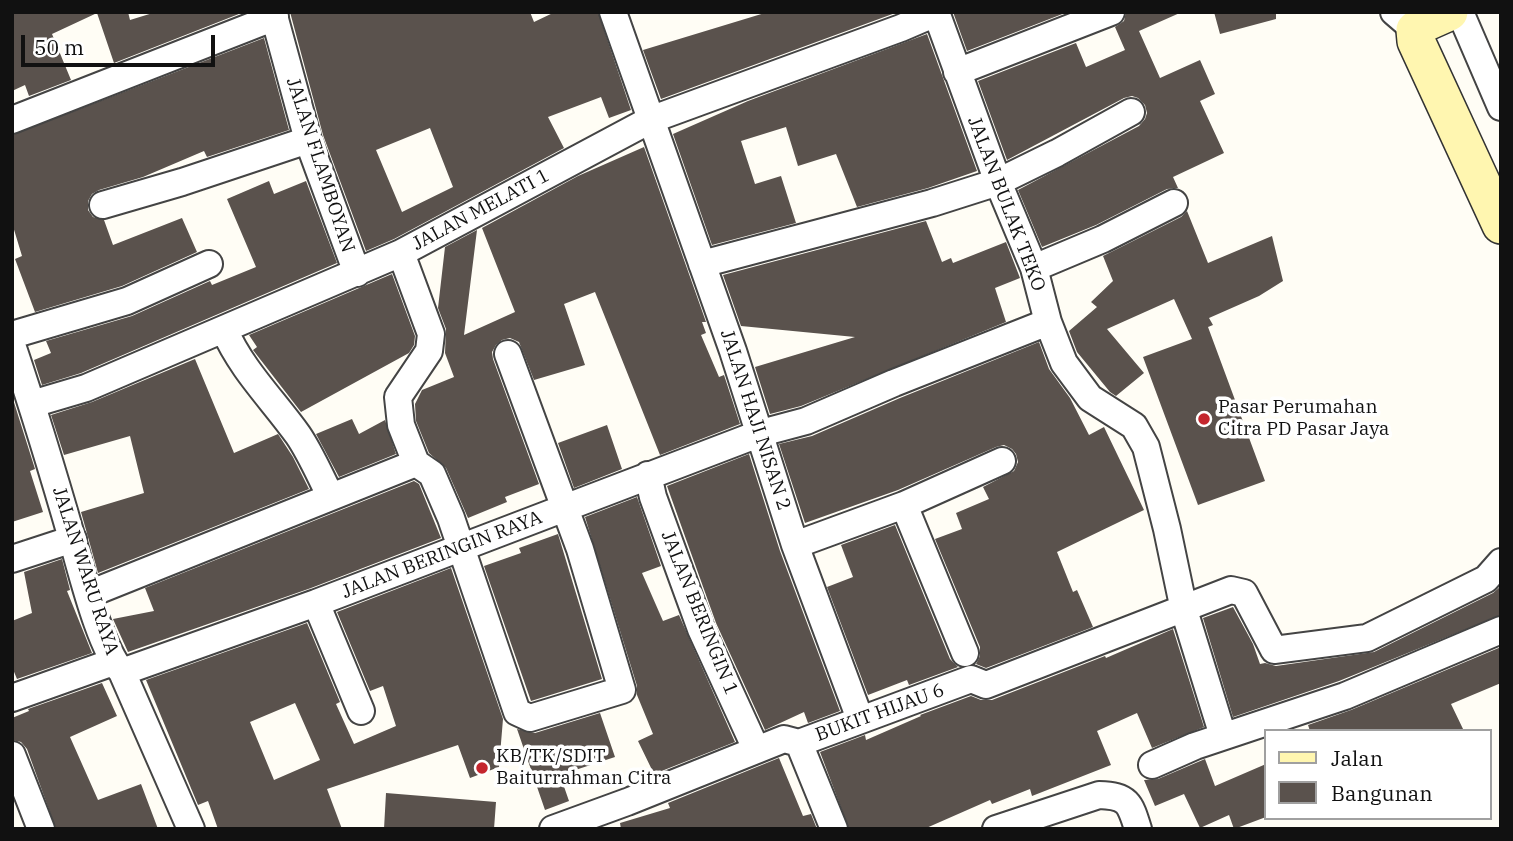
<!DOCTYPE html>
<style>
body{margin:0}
#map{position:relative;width:1513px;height:841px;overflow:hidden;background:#fffdf5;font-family:"IBM Plex Serif",serif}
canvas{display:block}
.frame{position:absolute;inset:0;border:14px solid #111;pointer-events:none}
.legend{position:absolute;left:1264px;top:729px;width:228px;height:91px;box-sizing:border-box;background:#fff;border:2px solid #a0a0a0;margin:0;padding:9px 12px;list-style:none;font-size:21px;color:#111}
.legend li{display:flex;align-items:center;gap:14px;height:35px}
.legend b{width:35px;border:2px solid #a0a0a0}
.scale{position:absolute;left:21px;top:35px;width:194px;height:32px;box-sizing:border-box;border:4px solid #111;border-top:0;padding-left:9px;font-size:21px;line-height:24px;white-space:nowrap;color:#111;-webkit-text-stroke:5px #fff;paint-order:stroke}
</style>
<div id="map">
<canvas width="1513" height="841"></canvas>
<div class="frame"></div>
<ul class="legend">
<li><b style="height:9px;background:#fff6b0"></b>Jalan</li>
<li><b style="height:19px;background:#5a524d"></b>Bangunan</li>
</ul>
<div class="scale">50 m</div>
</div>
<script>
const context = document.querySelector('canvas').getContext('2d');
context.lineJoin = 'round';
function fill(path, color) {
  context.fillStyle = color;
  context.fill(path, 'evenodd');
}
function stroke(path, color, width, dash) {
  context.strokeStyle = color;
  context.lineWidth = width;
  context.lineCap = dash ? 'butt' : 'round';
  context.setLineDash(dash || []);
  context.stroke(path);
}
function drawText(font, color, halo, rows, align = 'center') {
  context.font = font + ' "IBM Plex Serif",serif';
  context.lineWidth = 7;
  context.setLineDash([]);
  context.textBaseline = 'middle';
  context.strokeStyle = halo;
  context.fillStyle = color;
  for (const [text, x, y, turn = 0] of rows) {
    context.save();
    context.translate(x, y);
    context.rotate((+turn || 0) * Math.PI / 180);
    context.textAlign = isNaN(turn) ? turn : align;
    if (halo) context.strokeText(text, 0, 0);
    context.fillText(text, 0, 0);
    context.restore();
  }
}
const building = new Path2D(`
 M12,12H128L130,20L156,12H244L114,63L97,13L52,34L71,80L29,96L25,85L12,91Z
 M290,12H530L534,22L555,12H598L631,110L609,118L601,97L548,117L564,148L394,239L366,251L323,135ZM430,128L453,187L402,212L376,150Z
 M768,12H898L661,99L643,50Z
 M953,12H1064L1065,13L967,51Z
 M1126,12H1182L1139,31L1160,78L1200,60L1215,94L1200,101L1224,153L1173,177L1178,188L1167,189L1096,225L1042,247L1018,190L1139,126L1145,119L1147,113L1145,105L1138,98L1132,96L1124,98L1007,160L978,81L1076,43L1086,67L1125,50L1115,27L1124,21Z
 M1214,12H1276V19L1220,34Z
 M927,34L977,171L928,188L857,207L836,154L798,166L786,127L741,141L755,184L781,176L796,223L712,245L673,134L748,101Z
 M264,38L289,130L207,157L204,151L143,177L99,190L92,194L88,201V210L93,217L104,220L113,245L182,218L197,252L122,286L35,312L15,259L22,256L12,223V135Z
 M644,147L706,322H702L706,333L701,335L719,377L724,375L740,424L660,455L595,292L564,304L585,365L534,380L519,342L510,338L502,340L496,345L492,352L493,359L539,484L505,497L507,502L468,518L446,468L429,453L416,421L415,404L422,390L454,377L445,353L446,329L438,308L445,247L477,230L464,335L515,312L482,228L578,176Z
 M269,181L274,194L306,181L337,263L81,373L42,385L34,360L51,353L46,341L132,316L210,281L212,285L256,267L227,199Z
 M1187,211L1208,263L1272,236L1283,281L1259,296L1209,318L1213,325L1208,327L1265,481L1198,505L1143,357L1192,339L1174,299L1107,329L1144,373L1116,396L1110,392L1077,352L1069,331L1097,307L1091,302L1113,281L1103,256L1181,217Z
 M926,221L942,262L951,258L953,263L1006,242L1020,278L995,288L1006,322L801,406L770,414L755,367L855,337L741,326L723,275Z
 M392,274L415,336L414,345L409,353L301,412L253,350L257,347L249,335Z
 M1039,342L1049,369L1070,398L1089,435L1104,427L1144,510L1057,552L1073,592L1077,590L1093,627L986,668L976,664L980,656V647L935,539L962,529L956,513L989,499L983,487L1014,471L1018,462L1016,454L1012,449L1004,445L996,447L898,490L805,523L779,444L812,436L900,398Z
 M195,359L234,453L278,434L293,457L309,489L98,573L81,512L144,493L130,436L64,455L51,415L92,402Z
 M12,396L35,469L30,471L43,512L12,522Z
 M352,419L359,434L385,420L396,454L339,477L316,434Z
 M607,425L622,469L574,488L558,443Z
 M749,454L780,551L840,711L808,723L804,712L765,730L716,623L667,486Z
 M414,481L419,484L441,538L311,588L128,652L113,619L154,611L145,588Z
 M637,497L661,566L642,573L663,621L679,615L735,742L654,774L638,741L653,734L637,695V686L585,517Z
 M895,525L950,659L958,667L909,685L907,680L868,695L827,587L853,577L841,545Z
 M558,534L602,679L531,701L484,566L521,553L519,548Z
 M62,559L69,586L70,590L67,591L92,653L17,679L12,667V621L32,613L24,572Z
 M451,568L503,719L499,767L470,778L458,745L327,789L342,829H218L208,801L198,805L146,680L307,623L340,702L336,704L354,744L396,726L383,686L370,691L337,612ZM295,703L320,760L274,780L250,722Z
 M1501,586V615L1339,681L1233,717L1203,618L1233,607L1253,644L1260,664L1265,663L1276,666L1374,652L1493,593Z
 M1173,629L1204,727L1152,748L1137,713L1097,731L1111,765L1032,796L1030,789L992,804L990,800L924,829H849L820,752L865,735L866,740L921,716L920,715L971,696L981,700H992L1105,656L1106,658Z
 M1501,647V683L1451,704L1464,731H1310L1308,725L1351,710Z
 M102,683L117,716L70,737L98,800L141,784L158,829H56L27,749L21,742L12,740V718L29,711L28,709Z
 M600,713L615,757L560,775L569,801L545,810L517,729L535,733Z
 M779,758L803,816L811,814L817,829H621L620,823L670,808L668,803Z
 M1205,759L1215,786L1266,764V817L1234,829L1229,815L1200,828L1184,794L1155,806L1144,780L1158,779Z
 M386,793L496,802L494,829H384Z`);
const street = new Path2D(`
 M273,12L308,140L357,273
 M613,12L733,351L795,545L860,719
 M936,12L998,182L1034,268L1048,322L1064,363L1090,398L1134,426L1146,447L1167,529L1184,610L1223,736
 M1394,12L1415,30
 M1460,12L1501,107
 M957,72L1111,12
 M12,120L275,17
 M103,205L182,182L308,140
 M401,253L431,334L429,351L398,397L401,425L416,463L432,474L451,518L517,712L530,718L622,690L580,549L508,354
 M702,264L932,203L998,182L1057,153L1131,112
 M1034,268L1103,239L1174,203
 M224,329C241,369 273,400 298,435C311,454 320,476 331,497
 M12,335L127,301L209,264
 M12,345C34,410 54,476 73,542C83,576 100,647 122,672L191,829
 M32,404L86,388L401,253L650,120L901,28L936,13
 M648,475L653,497L701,629L756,749
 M904,505L1002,461
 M795,545L904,505L965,653
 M12,559L73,539
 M89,594L416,463
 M316,603L361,711
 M122,672L316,603L761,433L806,421L894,383L1048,322
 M12,698L113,662
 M799,743L834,829
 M12,755L41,829
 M1152,765L1195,746L1345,696L1501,630
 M553,829L627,802L784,739L799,743L971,679L986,685L1231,590L1244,593L1274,650L1367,638L1486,579L1501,562
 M996,829L1099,795C1128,796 1130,803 1138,829`);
const secondary = new Path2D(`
 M1449,12L1422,24L1415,30L1416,41L1501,225`);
const markers = [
 [1204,419,7,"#c4262e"],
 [482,768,7,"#c4262e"]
];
const streetNames = [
 ["JALAN FLAMBOYAN",320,165,72],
 ["JALAN BULAK TEKO",1006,204,69],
 ["JALAN MELATI 1",481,210,-28],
 ["JALAN HAJI NISAN 2",755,420,72],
 ["JALAN BERINGIN RAYA",442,555,-21],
 ["JALAN WARU RAYA",85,571,72],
 ["JALAN BERINGIN 1",699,613,68],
 ["BUKIT HIJAU 6",880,713,-20]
];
const poiNames = [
 ["Pasar Perumahan",1218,408],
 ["Citra PD Pasar Jaya",1218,430],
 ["KB/TK/SDIT",496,757],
 ["Baiturrahman Citra",496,779]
];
fill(building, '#5a524d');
stroke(street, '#444', 30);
stroke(secondary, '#333', 40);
stroke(street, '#fff', 26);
stroke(secondary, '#fff6b0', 37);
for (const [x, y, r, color] of markers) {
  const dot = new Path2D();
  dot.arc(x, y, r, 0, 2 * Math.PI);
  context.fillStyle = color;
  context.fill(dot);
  stroke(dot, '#fff', 2.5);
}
drawText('19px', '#111', '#fff', streetNames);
drawText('19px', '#111', '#fff', poiNames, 'left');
</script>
